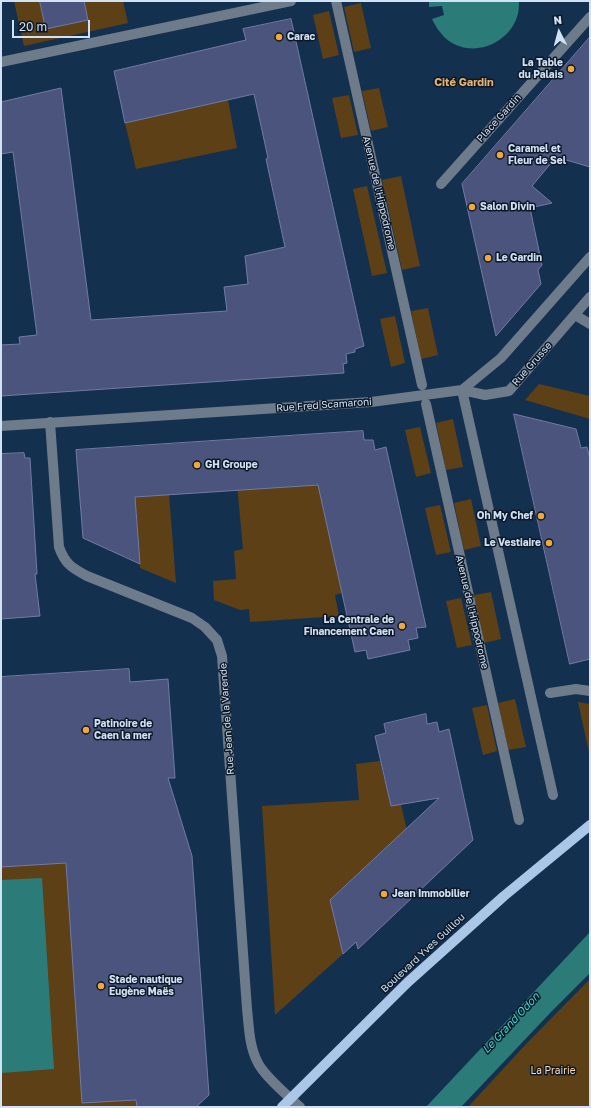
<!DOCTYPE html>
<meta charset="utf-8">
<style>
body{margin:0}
#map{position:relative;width:591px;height:1108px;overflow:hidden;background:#14304f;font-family:"Golos Text",sans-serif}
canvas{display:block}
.frame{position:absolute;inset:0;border:2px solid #d1e2f6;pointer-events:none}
.north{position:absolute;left:539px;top:12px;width:40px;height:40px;-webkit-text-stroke:3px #0c1826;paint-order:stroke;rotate:354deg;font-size:11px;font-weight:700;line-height:16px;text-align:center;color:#d1e2f6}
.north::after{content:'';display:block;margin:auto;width:14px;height:18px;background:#d1e2f6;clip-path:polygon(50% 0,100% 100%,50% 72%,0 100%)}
.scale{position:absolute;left:12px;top:20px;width:78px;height:18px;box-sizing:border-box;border:2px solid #d1e2f6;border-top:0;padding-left:5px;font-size:12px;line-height:14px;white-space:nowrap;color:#d1e2f6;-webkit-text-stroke:3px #0c1826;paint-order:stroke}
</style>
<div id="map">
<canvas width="591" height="1108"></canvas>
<div class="frame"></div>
<div class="north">N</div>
<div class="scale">20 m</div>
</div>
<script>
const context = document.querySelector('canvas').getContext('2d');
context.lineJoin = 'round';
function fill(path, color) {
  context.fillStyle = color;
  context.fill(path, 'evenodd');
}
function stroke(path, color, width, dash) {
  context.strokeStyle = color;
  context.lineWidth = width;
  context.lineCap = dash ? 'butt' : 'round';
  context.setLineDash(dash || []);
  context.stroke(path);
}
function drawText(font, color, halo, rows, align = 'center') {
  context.font = font + ' "Golos Text",sans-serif';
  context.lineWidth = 3;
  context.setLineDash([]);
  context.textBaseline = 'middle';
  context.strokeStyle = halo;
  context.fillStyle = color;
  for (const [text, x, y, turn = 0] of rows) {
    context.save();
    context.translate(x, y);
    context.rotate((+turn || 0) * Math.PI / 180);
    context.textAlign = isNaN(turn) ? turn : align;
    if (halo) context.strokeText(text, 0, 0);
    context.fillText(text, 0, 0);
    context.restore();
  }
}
const green = new Path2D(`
 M14,1H40L47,29L88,20L84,1H123L128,23L24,46Z
 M361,3L371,48L354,52L344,7Z
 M329,11L339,55L323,59L313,15Z
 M379,88L388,127L371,131L362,91Z
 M349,95L358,135L341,138L332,98Z
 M228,100L237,148L136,169L125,123Z
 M401,176L420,266L402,270L382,180Z
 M367,186L387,273L372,276L353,189Z
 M428,308L438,355L421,359L411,311Z
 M395,316L405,363L391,367L380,319Z
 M539,384L590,396V419L525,400Z
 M453,419L463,467L446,470L436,423Z
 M420,427L431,473L416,477L405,430Z
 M237,484H323L320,494L342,593L335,595L339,616L250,622L249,609L240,610L214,600L213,581L236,579L234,551L243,549Z
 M169,494L176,583L140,568L137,520L130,497Z
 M471,499L481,546L464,550L454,503Z
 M440,505L451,552L436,555L425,508Z
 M491,592L501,639L484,643L474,595Z
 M461,598L472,645L457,648L446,601Z
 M515,699L526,747L508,750L498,703Z
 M578,702L590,704L589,752Z
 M487,705L497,751L483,755L472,708Z
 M380,761L391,806L401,804L408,835L396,838L330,900L343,954L275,1015L262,806L359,800L356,764Z
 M187,840L196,1107H1V853Z
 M590,979V1107H468L527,1043Z`);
const water = new Path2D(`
 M429,1H519C519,6 519,12 517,17C508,44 473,58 449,41C441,35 436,27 432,19L444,15L442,6L429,7Z
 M42,878L54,1069L1,1073V880Z
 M590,932V973L551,1012L461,1107H426Z`);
const building = new Path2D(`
 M40,1H84L88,20L46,29Z
 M291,19L364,346L355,349V352L346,354L347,363L343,364L344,373L1,396V345L20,344L19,337L37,335L13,152L1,154V102L61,88L91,320L227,311L224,287L248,284L245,256L285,247L266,159L268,158L254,94L125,123L114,71L246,40L243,29Z
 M590,37V167L556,157L532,186L552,203L530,208L542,265L538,270L541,284L496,336L462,184Z
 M514,414L576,429L581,448L587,447L590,459V659L570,664Z
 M363,431L364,440H373L375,450L386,447L426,627L416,628L418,638L408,640L410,650L368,659L366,650L355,652L318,485L135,497L140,564L83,538L76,450Z
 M24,453L25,458H30L37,574H35L40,616L1,619V454Z
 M129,669L130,682L168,679L175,778H168L192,856L209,1095L196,1107H137L136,1100L82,1103L66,863L1,867V677Z
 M426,714L427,724L437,722L439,732L449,729L473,840L358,949L356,942L343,954L330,900L439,798L391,806L375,736L386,733L384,724Z`);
const minor = new Path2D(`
 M336,1L422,385
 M1,62L291,1
 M441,184L590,17
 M575,315L590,324
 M462,390L553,795
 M462,390L485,395L509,391L590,297
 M426,404L519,820
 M50,422L59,547C65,564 72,568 87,576L192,618L205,627L217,640L222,656L247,1009C249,1026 249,1045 257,1061C262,1074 289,1097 300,1107
 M1,426L371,402L462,390L501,358L590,257
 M550,693L576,689L590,691`);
const major = new Path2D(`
 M282,1107L408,982L504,896L590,825`);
const markers = [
 [279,37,4,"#eea83c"],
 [571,69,4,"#eea83c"],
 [500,155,4,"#eea83c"],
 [472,207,4,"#eea83c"],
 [488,258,4,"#eea83c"],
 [197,465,4,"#eea83c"],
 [541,516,4,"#eea83c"],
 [549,543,4,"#eea83c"],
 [402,626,4,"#eea83c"],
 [86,730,4,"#eea83c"],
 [384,894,4,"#eea83c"],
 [101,986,4,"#eea83c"]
];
const poiNames = [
 ["Carac",287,37],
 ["La Table",563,63,"right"],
 ["du Palais",563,75,"right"],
 ["Caramel et",508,149],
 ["Fleur de Sel",508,161],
 ["Salon Divin",480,207],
 ["Le Gardin",496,258],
 ["GH Groupe",205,465],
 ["Oh My Chef",533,516,"right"],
 ["Le Vestiaire",541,543,"right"],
 ["La Centrale de",394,620,"right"],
 ["Financement Caen",394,632,"right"],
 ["Patinoire de",94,724],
 ["Caen la mer",94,736],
 ["Jean Immobilier",392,894],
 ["Stade nautique",109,980],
 ["Eugène Maës",109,992]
];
const streetNames = [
 ["Place Gardin",499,118,-48],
 ["Avenue de l'Hippodrome",379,193,77],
 ["Rue Grusse",532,364,-49],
 ["Rue Fred Scamaroni",324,405,-4],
 ["Avenue de l'Hippodrome",472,612,77],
 ["Rue Jean de la Varende",227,719,-94],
 ["Boulevard Yves Guillou",423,953,-43]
];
const parkNames = [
 ["La Prairie",553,1071]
];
const neighbourhoodNames = [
 ["Cité Gardin",464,83]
];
const waterNames = [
 ["Le Grand Odon",511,1023,-47]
];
fill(green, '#5d4016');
fill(water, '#2b7b79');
fill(building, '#4b547c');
stroke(building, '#717ba6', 1);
stroke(minor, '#6d7b8b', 10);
stroke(major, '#abc7e8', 10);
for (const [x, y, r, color] of markers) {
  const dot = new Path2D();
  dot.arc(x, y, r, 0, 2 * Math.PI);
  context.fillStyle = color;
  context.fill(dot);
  stroke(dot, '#0c1826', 1.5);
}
drawText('bold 10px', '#d1e2f6', '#0c1826', poiNames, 'left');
drawText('10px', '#d1e2f6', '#0c1826', streetNames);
drawText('10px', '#fddeb6', '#0c1826', parkNames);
drawText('bold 11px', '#e5b473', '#0c1826', neighbourhoodNames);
drawText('italic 11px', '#3ddad8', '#0c1826', waterNames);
</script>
